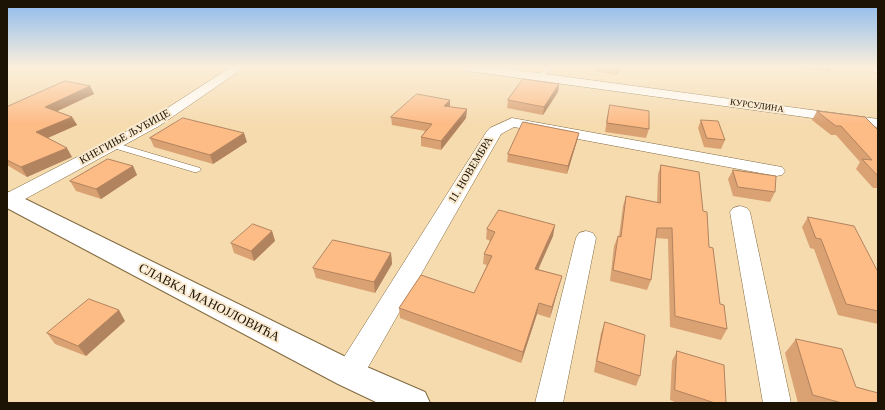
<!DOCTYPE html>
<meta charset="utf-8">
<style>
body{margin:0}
#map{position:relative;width:885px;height:410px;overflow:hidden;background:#f6dbaf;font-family:Georgia,serif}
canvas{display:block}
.frame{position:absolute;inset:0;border:8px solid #1d1304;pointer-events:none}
</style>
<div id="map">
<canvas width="885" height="410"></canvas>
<div class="frame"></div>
</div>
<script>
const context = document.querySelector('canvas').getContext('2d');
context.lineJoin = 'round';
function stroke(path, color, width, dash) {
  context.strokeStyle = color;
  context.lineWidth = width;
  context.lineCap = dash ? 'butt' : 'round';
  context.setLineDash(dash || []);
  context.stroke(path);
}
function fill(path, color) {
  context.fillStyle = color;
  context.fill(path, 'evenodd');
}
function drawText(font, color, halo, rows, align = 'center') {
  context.font = font + ' Georgia,serif';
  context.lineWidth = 4;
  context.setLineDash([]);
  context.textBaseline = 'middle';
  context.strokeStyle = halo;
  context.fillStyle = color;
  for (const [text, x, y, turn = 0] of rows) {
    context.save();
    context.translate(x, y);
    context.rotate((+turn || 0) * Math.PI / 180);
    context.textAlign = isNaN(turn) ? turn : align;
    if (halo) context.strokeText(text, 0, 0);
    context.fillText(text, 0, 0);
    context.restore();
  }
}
const service = new Path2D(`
 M546,67H552L542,78H538V76Z
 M110,143H116L200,168L201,170L197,172H194L110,147Z`);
const minor = new Path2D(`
 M231,67H245L159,126L14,205L7,207V193L149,120Z
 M462,67H494L878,119V127L468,71L464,70Z
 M869,67H878V73L874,72Z
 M512,118L776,166L782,167L785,171L782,175L776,176L514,127L501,134L359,383L349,386L339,383L335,374L339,365L487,131L490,128Z
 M740,206L747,208L750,212L791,403H763L730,212L733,208Z
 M586,231L593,233L596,238L563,403H535L576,238L579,233Z`);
const secondary = new Path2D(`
 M7,192L15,194L360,364L425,392L430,403H378L338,384L7,208Z`);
const wall = new Path2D(`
 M594,67H622L616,75L593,71Z
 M791,67H832L830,72Z
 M559,84L558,92L543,115L507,108L508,100Z
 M90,86L94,94L57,111L72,117L77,125L47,138L72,157L27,177L7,165V107Z
 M450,100V107L467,109L466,118L441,150L421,146V137L425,131L392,125L391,117Z
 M610,105L649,129L646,138L605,132L608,114Z
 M817,111L878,130V188H873L856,169L860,162L836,135H831L812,120Z
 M701,120L725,140L721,149L704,147L698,128Z
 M579,133L577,141L567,174L507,162L508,154Z
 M150,138L247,142L213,164L154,147Z
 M661,165L703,211L709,247L720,304L727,329L721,340L670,327L668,239L656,238L651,280L647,290L610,281L614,246L618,236H619L623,206L626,196L657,203L658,174Z
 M133,166L137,175L101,199L76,191L70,181Z
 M733,170L775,192L770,202L733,196L728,179Z
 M808,217L878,272V324L838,315L814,249L810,248L802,227Z
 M487,229L553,236L538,269L562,276L559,286L550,318L537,314L521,363L400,318L399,308L474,293L487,265L483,264L484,254L490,241L486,239Z
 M272,231L275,241L254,261L234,253L231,243Z
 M391,253L392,264L375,293L316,278L313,268Z
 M125,321L86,356L55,344L47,333Z
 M605,322L640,376L636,386L594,372L601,333Z
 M796,339L856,387L878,403H798L785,353Z
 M677,351L726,403H677L670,400L672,361Z`);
const shadedWall = new Path2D(`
 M617,67H622L616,75Z
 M559,84L558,92L543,115L544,107Z
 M90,86L94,94L49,115L45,107Z
 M450,100V109L444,106Z
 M467,109L466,118L441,150V141Z
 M72,117L77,125L41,141L36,132Z
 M244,133L247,142L213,164L210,155Z
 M579,133L577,141L567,174L568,166Z
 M67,148L72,157L27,177L21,167Z
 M133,166L137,175L101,199L96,189Z
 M555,225L553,236L534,279L535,269Z
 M272,231L275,241L254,261L251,251Z
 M391,253L392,264L375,293L374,282Z
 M562,276L559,286L550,318L552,307Z
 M539,303L537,314L521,363L523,352Z
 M119,310L125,321L86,356L78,346Z`);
const building = new Path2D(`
 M523,79L559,84L544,107L508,100Z
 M65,81L90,86L45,107L72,117L36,132L67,148L21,167L7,160V107Z
 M417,94L450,100L444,106L467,109L441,141L421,137L432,124L391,117Z
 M610,105L649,111V129L607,123Z
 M817,111L865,117L878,130V176L862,159L872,160L841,126H836Z
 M183,118L244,133L210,155L150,138Z
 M701,120L718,121L725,140L707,138Z
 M523,122L579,133L568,166L508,154Z
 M108,159L133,166L96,189L70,181Z
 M661,165L699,172L703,211L707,212L709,247L713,248L720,304L724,305L727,329L675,316L672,228H657L651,280L613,270L618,236L621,237L626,196L660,203Z
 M733,170L776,176L775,192L738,187Z
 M499,210L555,225L535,269L562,276L552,307L539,303L523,352L399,308L421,275L474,293L492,256L484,254L495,232L487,229Z
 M808,217L854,226L878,272V311L846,304L821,239L816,238Z
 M253,224L272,231L251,251L231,243Z
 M333,240L391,253L374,282L313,268Z
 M89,299L119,310L78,346L47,333Z
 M605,322L645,335L640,376L597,361Z
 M796,339L842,349L856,387L878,393V403H842L813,395Z
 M677,351L724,365L726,403H715L675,390Z`);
const farStreetnames = [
 ["КУРСУЛИНА",757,106,8]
];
const streetNames = [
 ["КНЕГИЊЕ ЉУБИЦЕ",125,137,-29],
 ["11. НОВЕМБРА",471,170,-59]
];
const nearStreetnames = [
 ["СЛАВКА МАНОЈЛОВИЋА",209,303,27]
];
stroke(service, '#816a41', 1);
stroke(minor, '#816a41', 1);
stroke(secondary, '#816a41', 2);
fill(service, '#fff');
fill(minor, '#fff');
fill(secondary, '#fff');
fill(wall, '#daa173');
fill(shadedWall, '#b1835e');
fill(building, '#fdbb86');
stroke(building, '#b1835e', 1);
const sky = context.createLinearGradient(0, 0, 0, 124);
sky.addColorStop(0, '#8cbaee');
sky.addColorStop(0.54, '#fbefdb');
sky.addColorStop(1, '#fbefdb00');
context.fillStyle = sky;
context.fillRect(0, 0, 885, 124);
drawText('9px', '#1d1304', '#faead0', farStreetnames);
drawText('11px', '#1d1304', '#faead0', streetNames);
drawText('13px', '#1d1304', '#faead0', nearStreetnames);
</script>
